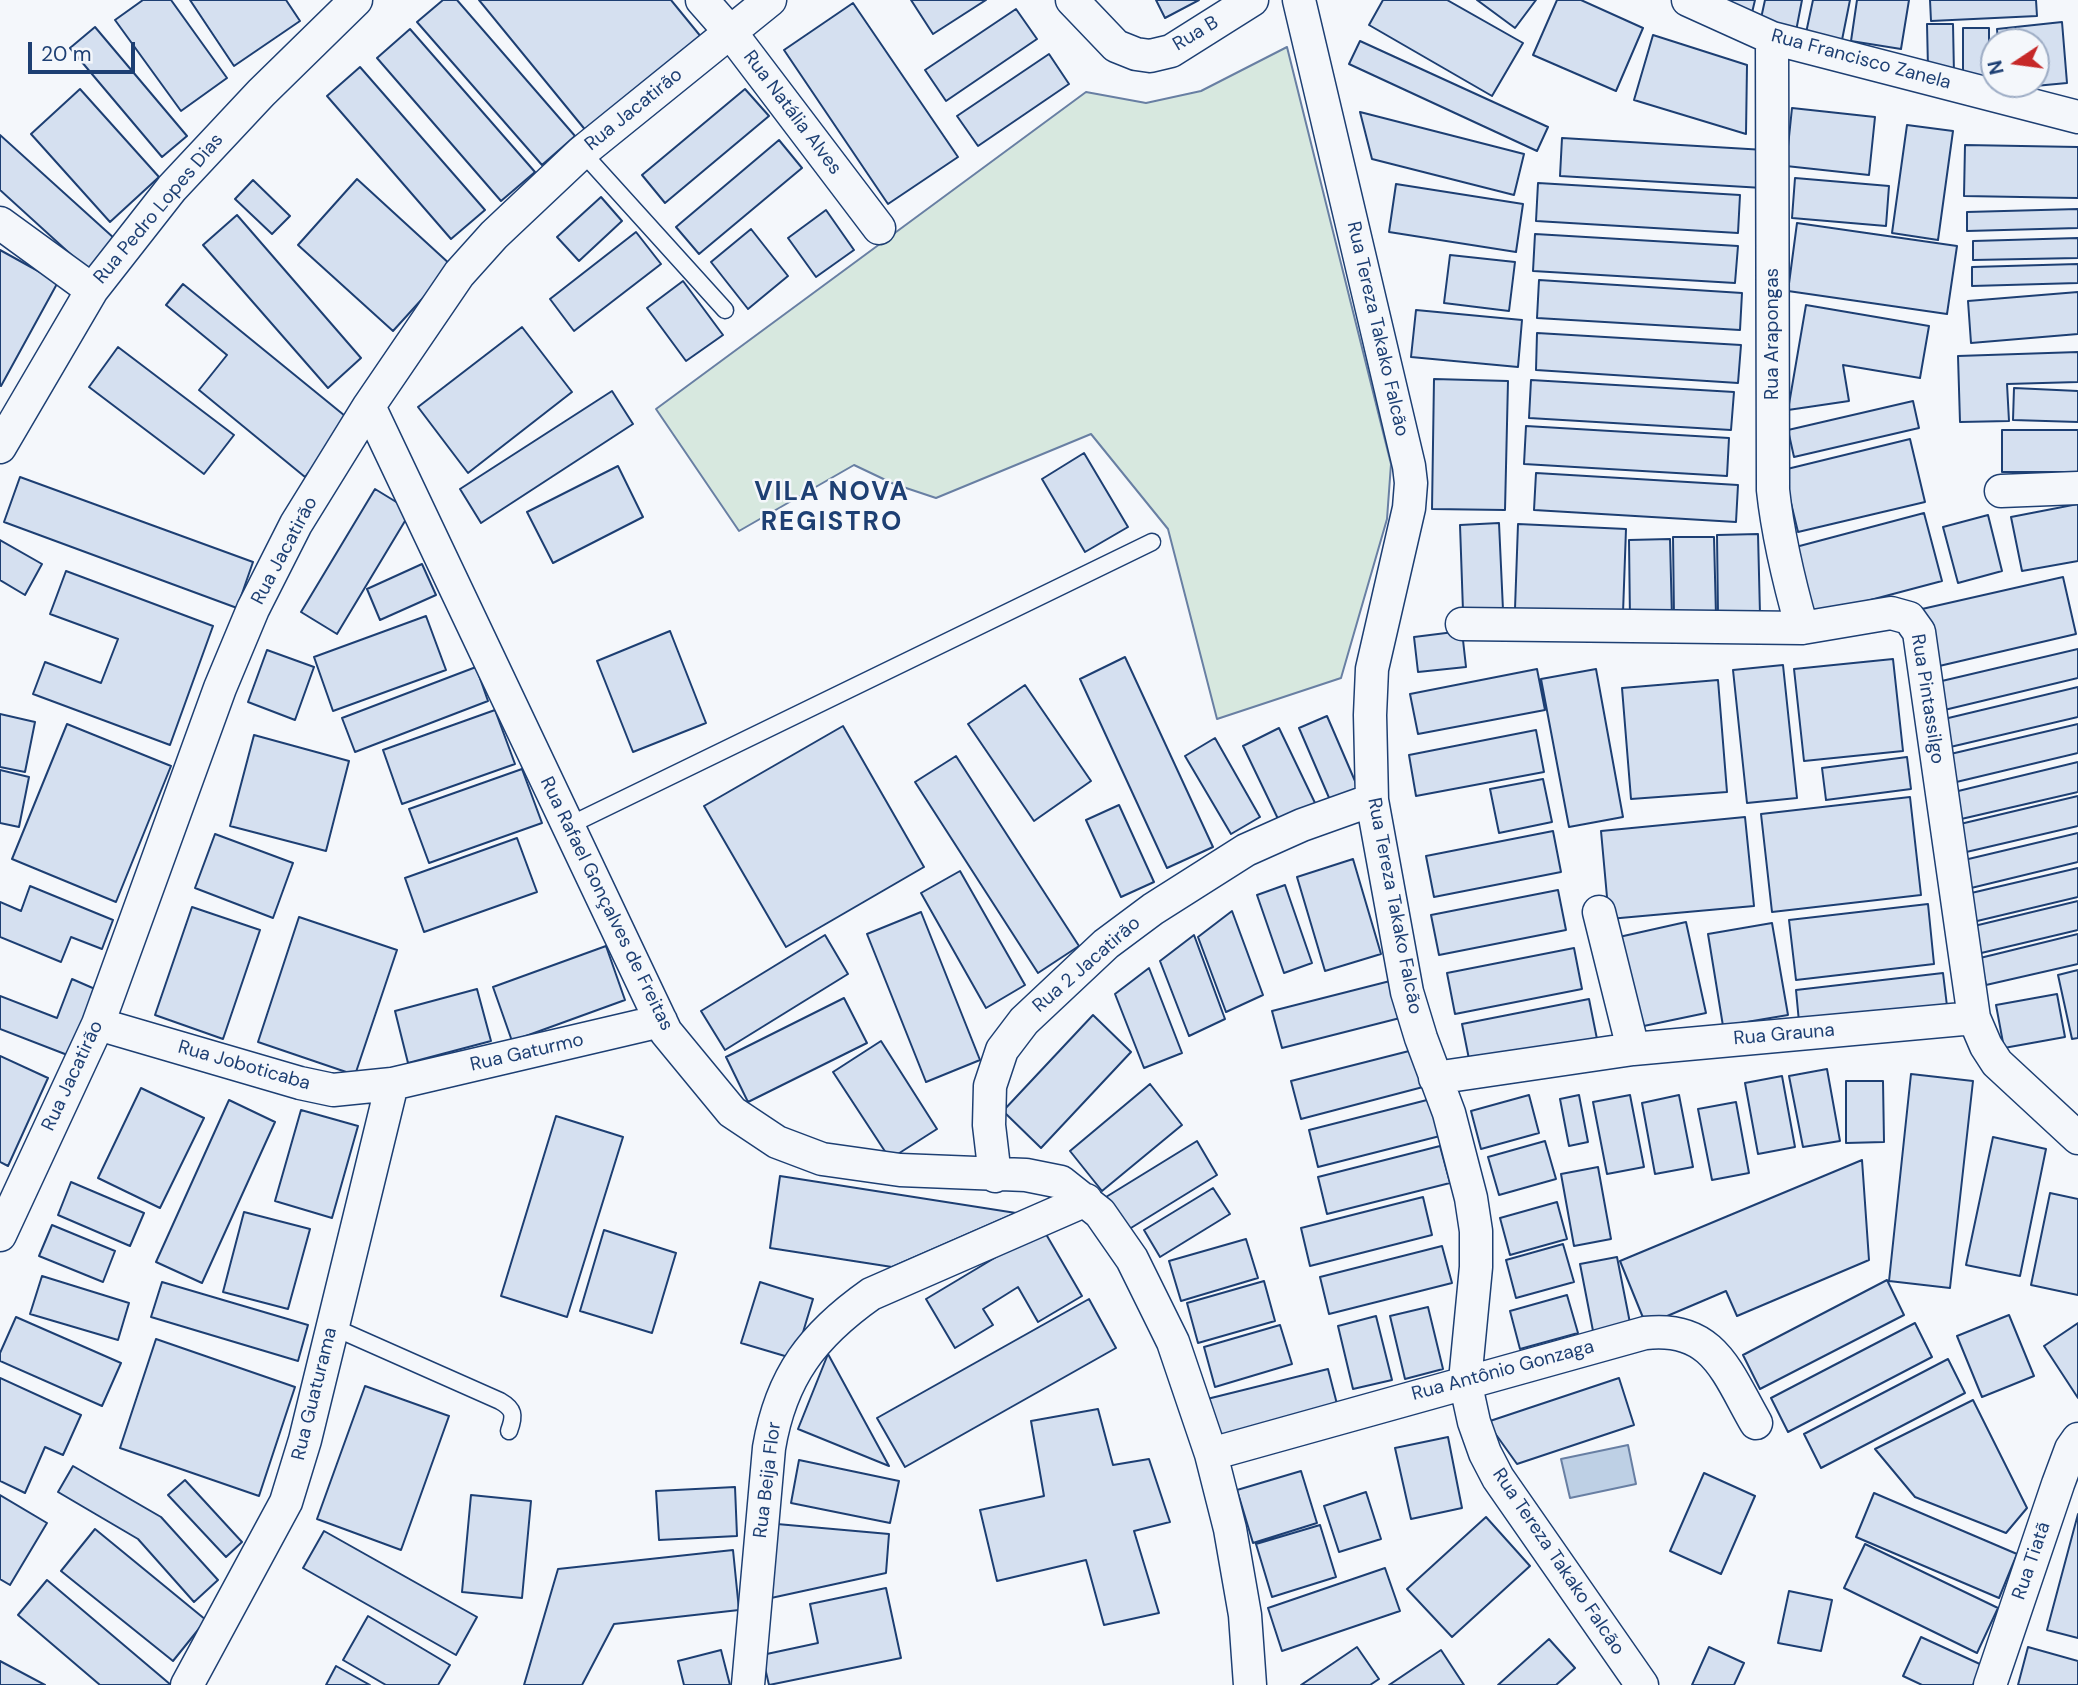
<!DOCTYPE html>
<meta charset="utf-8">
<style>
body{margin:0}
#map{position:relative;width:2078px;height:1685px;overflow:hidden;background:#f4f7fb;font-family:"DM Sans",sans-serif}
canvas{display:block}
.north{position:absolute;left:1980px;top:28px;width:70px;height:70px;box-sizing:border-box;background:#f4f7fb;border:2px solid #9eadc5;border-radius:50%;rotate:257deg;font-size:19px;font-weight:700;line-height:28px;text-align:center;color:#1d3f73}
.north::after{content:'';display:block;margin:auto;width:24px;height:32px;background:#c62828;clip-path:polygon(50% 0,100% 100%,50% 72%,0 100%)}
.scale{position:absolute;left:28px;top:42px;width:107px;height:32px;box-sizing:border-box;border:4px solid #1d3f73;border-top:0;padding-left:9px;font-size:21px;line-height:24px;white-space:nowrap;color:#1d3f73;-webkit-text-stroke:5px #f4f7fb;paint-order:stroke}
</style>
<div id="map">
<canvas width="2078" height="1685"></canvas>
<div class="north">N</div>
<div class="scale">20 m</div>
</div>
<script>
const context = document.querySelector('canvas').getContext('2d');
context.lineJoin = 'round';
function fill(path, color) {
  context.fillStyle = color;
  context.fill(path, 'evenodd');
}
function stroke(path, color, width, dash) {
  context.strokeStyle = color;
  context.lineWidth = width;
  context.lineCap = dash ? 'butt' : 'round';
  context.setLineDash(dash || []);
  context.stroke(path);
}
function drawText(font, color, halo, rows, align = 'center') {
  context.font = font + ' "DM Sans",sans-serif';
  context.lineWidth = 5;
  context.setLineDash([]);
  context.textBaseline = 'middle';
  context.strokeStyle = halo;
  context.fillStyle = color;
  for (const [text, x, y, turn = 0] of rows) {
    context.save();
    context.translate(x, y);
    context.rotate((+turn || 0) * Math.PI / 180);
    context.textAlign = isNaN(turn) ? turn : align;
    if (halo) context.strokeText(text, 0, 0);
    context.fillText(text, 0, 0);
    context.restore();
  }
}
const green = new Path2D(`
 M1287,47L1391,464L1387,519L1341,678L1217,719L1168,529L1091,434L936,498L894,484L854,465L739,531L656,409L1086,92L1146,103L1201,91Z`);
const water = new Path2D(`
 M1628,1445L1636,1484L1570,1498L1561,1459Z`);
const building = new Path2D(`
 M143,0H171L227,78L181,111L115,20Z
 M190,0H286L300,21L234,66Z
 M443,0H457L575,136L542,165L417,22Z
 M479,0H671L702,38L587,132Z
 M911,0H986L933,34Z
 M1156,0H1199L1165,18Z
 M1383,0H1447L1523,43L1492,96L1369,25Z
 M1477,0H1536L1515,28Z
 M1557,0H1581L1643,28L1616,91L1533,55Z
 M1717,0H1755L1751,17Z
 M1765,0H1802L1796,31L1760,23Z
 M1813,0H1850L1842,40L1806,33Z
 M1857,0H1909L1901,49L1851,41Z
 M1930,0H2036L2037,16L1931,21Z
 M853,3L958,157L888,204L784,50Z
 M1016,9L1037,39L946,101L925,70Z
 M2062,22L2067,83L2003,89L2002,84H2036V42H1998L1997,29Z
 M1927,24H1953L1954,74L1928,68Z
 M95,27L187,136L162,157L70,48Z
 M1963,28H1989V78L1963,72Z
 M410,29L535,172L501,201L377,58Z
 M1653,35L1747,65L1746,134L1634,100Z
 M1360,41L1548,127L1537,151L1349,64Z
 M1049,54L1069,84L978,146L957,116Z
 M360,67L485,210L451,239L327,96Z
 M80,89L159,177L110,222L31,134Z
 M745,89L769,116L665,203L642,175Z
 M1792,108L1875,117L1869,175L1786,166Z
 M1360,112L1524,154L1514,195L1372,159Z
 M1907,125L1953,131L1938,240L1892,233Z
 M0,135L115,239L88,270L0,190Z
 M1562,138L1765,150L1763,188L1560,176Z
 M779,140L802,168L699,254L676,227Z
 M1965,145L2078,147V198L1964,196Z
 M1795,178L1889,186L1886,226L1792,218Z
 M357,179L452,266L393,331L298,245Z
 M253,180L290,216L272,234L235,199Z
 M1538,183L1740,195L1738,233L1536,221Z
 M1396,184L1523,204L1516,252L1389,232Z
 M601,197L622,221L579,261L557,237Z
 M2078,209V228L1967,231V212Z
 M826,210L854,250L816,277L788,238Z
 M237,215L361,358L328,388L203,245Z
 M1797,223L1957,246L1947,314L1788,291Z
 M751,229L788,276L748,309L711,262Z
 M636,232L661,264L574,331L550,299Z
 M1535,234L1738,246L1735,283L1533,271Z
 M2078,238V258L1973,260V241Z
 M0,250L58,282L1,386L0,385Z
 M1450,255L1515,262L1509,311L1444,303Z
 M2078,264V283L1972,286V267Z
 M1539,280L1742,293L1740,330L1537,318Z
 M683,281L723,335L686,361L647,308Z
 M183,284L350,420L305,477L199,390L227,355L166,305Z
 M2078,292V334L1971,343L1968,301Z
 M1806,305L1929,326L1920,378L1843,365L1849,401L1788,410Z
 M1416,310L1522,320L1518,367L1411,357Z
 M522,327L572,392L468,473L418,407Z
 M1537,333L1741,345L1738,383L1536,370Z
 M118,347L234,435L204,474L89,387Z
 M2078,352V382L2007,384L2009,421L1960,422L1958,356Z
 M1434,379L1508,381L1505,510L1432,509Z
 M1531,380L1734,392L1731,430L1529,418Z
 M2014,388L2078,391V422L2013,420Z
 M612,391L633,424L481,523L460,489Z
 M1913,401L1919,428L1794,457L1788,430Z
 M1526,426L1729,438L1727,476L1524,464Z
 M2002,430H2078V472H2002Z
 M1910,439L1925,502L1798,532L1783,470Z
 M1084,453L1128,527L1085,552L1042,479Z
 M618,466L643,517L553,563L527,512Z
 M1536,473L1738,485L1736,522L1534,510Z
 M20,477L253,562L237,608L4,522Z
 M375,489L411,511L337,634L301,612Z
 M2078,504V561L2022,571L2011,517Z
 M1924,513L1942,581L1810,616L1792,548Z
 M1988,515L2002,571L1958,583L1943,527Z
 M1499,523L1503,610L1463,611L1460,525Z
 M1518,524L1626,529L1623,613L1515,609Z
 M1758,534L1760,614L1718,615L1717,535Z
 M1673,537H1714L1716,616L1674,617Z
 M1670,539L1672,619L1630,620L1629,540Z
 M0,540L42,564L25,595L0,580Z
 M422,564L436,595L380,620L367,589Z
 M66,571L213,626L170,745L33,694L45,662L101,683L118,639L50,614Z
 M2063,577L2076,634L1935,667L1922,609Z
 M426,616L446,670L333,711L314,657Z
 M670,631L706,723L633,752L597,661Z
 M1462,631L1466,667L1418,672L1414,637Z
 M2078,649V678L1936,712L1929,684Z
 M267,650L314,667L295,720L248,702Z
 M1125,657L1213,847L1167,868L1080,679Z
 M1893,659L1903,751L1804,761L1794,669Z
 M1783,665L1797,798L1747,803L1733,670Z
 M476,667L488,701L355,752L342,718Z
 M1537,669L1545,710L1418,734L1410,694Z
 M1596,669L1623,817L1569,827L1541,679Z
 M1718,680L1727,792L1631,799L1622,688Z
 M1025,685L1091,781L1034,821L968,724Z
 M2078,687V717L1946,748L1940,720Z
 M495,710L515,764L402,804L383,750Z
 M0,714L35,722L25,772L0,767Z
 M1327,716L1358,788L1330,800L1299,728Z
 M67,724L171,766L116,902L12,859Z
 M2078,724V753L1948,784L1942,756Z
 M843,726L924,867L786,947L704,806Z
 M1279,728L1316,805L1280,823L1243,746Z
 M1536,730L1544,772L1416,796L1409,755Z
 M254,735L349,761L326,851L230,826Z
 M1215,738L1260,817L1231,834L1185,756Z
 M956,756L1079,946L1038,973L915,782Z
 M1907,757L1911,789L1826,800L1822,768Z
 M2078,762V792L1957,820L1950,793Z
 M522,769L542,823L429,863L409,809Z
 M0,770L29,777L19,827L0,823Z
 M1543,779L1552,822L1499,833L1490,789Z
 M2078,796V826L1962,853L1956,825Z
 M1910,797L1921,895L1772,912L1761,814Z
 M1119,805L1154,882L1121,897L1086,820Z
 M1745,817L1754,906L1609,919L1601,831Z
 M1553,831L1561,872L1434,897L1426,856Z
 M2078,833V862L1967,889L1960,861Z
 M215,834L293,863L273,918L195,888Z
 M517,838L537,892L424,932L405,878Z
 M1353,859L1381,954L1325,971L1297,877Z
 M2078,868V897L1973,922L1967,894Z
 M960,871L1025,985L986,1008L921,893Z
 M1285,885L1312,963L1284,973L1257,895Z
 M30,886L113,920L102,949L71,937L61,962L0,937V902L21,911Z
 M1558,890L1566,930L1439,955L1431,915Z
 M2078,901V930L1977,954L1970,927Z
 M1928,904L1934,964L1796,980L1789,920Z
 M192,907L260,930L223,1039L155,1015Z
 M1232,911L1263,995L1226,1012L1198,937Z
 M921,912L980,1060L926,1082L867,934Z
 M299,917L397,950L355,1075L258,1042Z
 M1686,922L1706,1013L1639,1027L1619,937Z
 M1772,923L1788,1015L1723,1026L1708,934Z
 M2078,934V964L1986,985L1980,958Z
 M825,935L848,974L725,1050L701,1011Z
 M1194,935L1225,1019L1189,1036L1160,961Z
 M606,946L625,1000L512,1041L493,987Z
 M1574,948L1582,989L1455,1014L1447,973Z
 M1149,968L1182,1053L1144,1068L1115,994Z
 M2078,970V1038L2072,1039L2058,975Z
 M1943,973L1947,1006L1799,1022L1796,990Z
 M72,979L95,989L70,1056L0,1029V996L57,1018Z
 M1394,980L1404,1017L1282,1048L1272,1011Z
 M477,989L491,1041L408,1063L395,1011Z
 M2057,994L2065,1037L2004,1048L1996,1005Z
 M844,998L867,1043L748,1102L726,1057Z
 M1589,999L1597,1039L1470,1064L1462,1024Z
 M1093,1015L1131,1052L1041,1148L1003,1111Z
 M881,1041L937,1129L890,1159L833,1072Z
 M1413,1050L1423,1087L1301,1119L1291,1081Z
 M0,1056L48,1078L8,1166L0,1162Z
 M1827,1069L1840,1141L1803,1147L1789,1076Z
 M1911,1074L1973,1081L1950,1288L1889,1281Z
 M1782,1076L1795,1147L1758,1154L1745,1083Z
 M1846,1081H1883L1884,1142L1846,1143Z
 M1150,1084L1182,1125L1102,1191L1070,1151Z
 M141,1088L204,1118L160,1208L98,1178Z
 M1529,1095L1539,1133L1481,1149L1471,1111Z
 M1579,1095L1588,1142L1569,1146L1560,1099Z
 M1630,1095L1644,1167L1607,1174L1593,1102Z
 M1679,1095L1693,1167L1655,1174L1642,1103Z
 M1431,1099L1440,1136L1318,1167L1309,1130Z
 M229,1100L275,1122L202,1283L156,1262Z
 M1736,1102L1749,1173L1712,1180L1698,1109Z
 M301,1110L358,1126L332,1218L275,1201Z
 M556,1116L623,1137L567,1317L501,1296Z
 M1993,1137L2046,1149L2020,1276L1966,1265Z
 M1197,1141L1217,1175L1126,1231L1106,1197Z
 M1545,1141L1556,1179L1499,1195L1488,1157Z
 M1440,1146L1450,1183L1327,1214L1318,1177Z
 M1862,1160L1869,1260L1737,1316L1726,1291L1646,1325L1620,1261Z
 M1598,1167L1611,1239L1574,1246L1561,1174Z
 M780,1176L1016,1213L892,1267L770,1248Z
 M71,1182L144,1213L130,1246L58,1215Z
 M1213,1188L1230,1214L1160,1257L1144,1230Z
 M2050,1193L2078,1199V1295L2031,1285Z
 M1423,1197L1432,1235L1310,1266L1301,1228Z
 M1557,1202L1567,1239L1510,1255L1500,1218Z
 M244,1212L310,1229L288,1309L223,1292Z
 M52,1225L115,1251L103,1282L39,1256Z
 M1043,1229L1082,1296L1038,1322L1018,1287L983,1309L993,1325L955,1348L926,1299Z
 M604,1230L676,1253L652,1333L580,1311Z
 M1246,1239L1258,1278L1181,1301L1169,1261Z
 M1563,1244L1574,1282L1516,1298L1506,1260Z
 M1442,1246L1452,1283L1329,1314L1320,1277Z
 M1617,1257L1631,1328L1594,1336L1580,1264Z
 M42,1276L129,1303L118,1340L30,1314Z
 M1887,1280L1904,1315L1760,1389L1743,1355Z
 M1264,1281L1275,1321L1198,1343L1187,1303Z
 M162,1282L308,1325L298,1361L151,1317Z
 M760,1282L813,1299L795,1359L741,1343Z
 M1567,1295L1578,1333L1520,1349L1510,1311Z
 M1089,1299L1116,1348L905,1467L877,1418Z
 M1428,1307L1443,1369L1405,1379L1390,1316Z
 M2009,1315L2034,1376L1982,1397L1957,1336Z
 M1376,1316L1392,1380L1353,1389L1338,1326Z
 M16,1317L121,1363L102,1406L0,1361V1353Z
 M1915,1323L1932,1357L1788,1432L1771,1398Z
 M2078,1323V1398L2044,1346Z
 M1280,1325L1292,1364L1215,1387L1204,1347Z
 M156,1339L295,1387L259,1496L120,1448Z
 M828,1354L889,1466L798,1429Z
 M1948,1359L1965,1393L1821,1468L1804,1434Z
 M1328,1369L1338,1408L1212,1439L1203,1400Z
 M0,1378L81,1415L63,1455L45,1447L25,1493L0,1481Z
 M1619,1378L1634,1425L1517,1464L1487,1422Z
 M365,1386L449,1416L401,1550L317,1519Z
 M1973,1400L2027,1508L2006,1533L1915,1497L1875,1449Z
 M1098,1409L1113,1465L1149,1459L1170,1522L1134,1531L1159,1613L1104,1625L1086,1560L997,1581L980,1510L1044,1496L1031,1421Z
 M1448,1437L1462,1508L1411,1519L1395,1448Z
 M799,1460L899,1481L890,1523L791,1503Z
 M73,1466L161,1517L218,1580L194,1602L138,1539L58,1492Z
 M1301,1471L1317,1523L1253,1543L1237,1490Z
 M1704,1473L1755,1496L1721,1574L1670,1551Z
 M185,1480L242,1542L226,1557L168,1495Z
 M735,1487L737,1536L659,1540L656,1491Z
 M1366,1492L1381,1539L1339,1552L1324,1506Z
 M1874,1493L2017,1554L1999,1598L1856,1537Z
 M0,1495L47,1523L10,1585L0,1579Z
 M471,1495L531,1501L522,1598L462,1592Z
 M2078,1514V1638L2047,1630Z
 M1486,1517L1530,1566L1452,1637L1407,1589Z
 M777,1524L889,1534L886,1573L771,1598Z
 M1320,1525L1336,1577L1272,1597L1256,1544Z
 M95,1529L206,1620L173,1661L61,1571Z
 M324,1531L477,1617L456,1655L303,1568Z
 M1865,1544L1998,1608L1977,1653L1844,1588Z
 M733,1550L739,1610L614,1624L582,1685H524L558,1569Z
 M1385,1568L1400,1611L1282,1651L1268,1608Z
 M47,1580L171,1685H100L18,1615Z
 M886,1588L901,1658L769,1685L762,1655L818,1643L810,1604Z
 M1789,1591L1832,1600L1821,1651L1778,1643Z
 M368,1616L450,1665L438,1685H386L343,1660Z
 M1921,1637L1982,1665L1973,1685H1922L1903,1676Z
 M1549,1639L1575,1668L1556,1685H1498Z
 M1357,1647L1379,1679L1370,1685H1301Z
 M1709,1647L1744,1663L1734,1685H1692Z
 M2028,1647L2078,1661V1685H2018Z
 M721,1650L730,1685H684L678,1661Z
 M1441,1650L1464,1685H1389Z
 M0,1661L45,1685H0Z
 M336,1666L370,1685H326Z`);
const lane = new Path2D(`
 M582,152L725,310
 M568,826L1152,542
 M333,1327L500,1401C514,1409 515,1415 509,1431`);
const street = new Path2D(`
 M702,0L731,33L879,228
 M1072,0L1116,46L1136,54L1150,56L1171,51L1252,0
 M1299,0L1409,466L1411,483L1409,508L1372,669L1370,715L1372,800L1407,992L1421,1038L1449,1113L1471,1198L1476,1231V1267L1465,1381L1474,1422L1485,1453L1498,1478L1642,1685
 M1688,0L1772,38L2078,117
 M1772,38L1773,490C1778,537 1789,582 1802,628
 M0,223L92,290
 M369,406L666,1032L732,1112L777,1142L822,1159L900,1170L1026,1175L1061,1182L1100,1213L1132,1259L1173,1342L1211,1454L1230,1529L1245,1615L1250,1685
 M0,447L92,290L172,188L261,93L356,0
 M2001,491L2078,488
 M1462,624L1802,628L1891,613L1909,618L1919,632L1974,1018
 M1599,912L1633,1049
 M98,1024L300,1083L333,1090L392,1084L661,1021
 M1435,1078L1633,1049L1974,1018L1986,1046L1997,1063L2078,1138
 M995,1176L989,1125L990,1086L1002,1050L1024,1021L1106,944L1153,909L1246,850L1302,825L1372,800
 M0,1235L98,1024L220,688L253,609L296,524L369,406L459,274L494,235L582,152L770,0
 M1211,1454L1645,1333C1714,1325 1727,1373 1756,1423
 M187,1685L286,1502L305,1440L392,1084
 M748,1685L769,1448C781,1376 813,1335 871,1294L1086,1200
 M1990,1685L2058,1484L2071,1449L2078,1439`);
const streetNames = [
 ["Rua B",1196,34,-31],
 ["Rua Francisco Zanela",1861,60,15],
 ["Rua Jacatirão",634,110,-39],
 ["Rua Natália Alves",792,113,53],
 ["Rua Pedro Lopes Dias",159,209,-50],
 ["Rua Tereza Takako Falcão",1377,329,77],
 ["Rua Arapongas",1773,334,-90],
 ["Rua Jacatirão",285,551,-62],
 ["Rua Pintassilgo",1927,699,81],
 ["Rua Rafael Gonçalves de Freitas",606,904,64],
 ["Rua Tereza Takako Falcão",1394,906,79],
 ["Rua 2 Jacatirão",1087,965,-41],
 ["Rua Grauna",1784,1035,-5],
 ["Rua Gaturmo",527,1053,-13],
 ["Rua Joboticaba",244,1066,16],
 ["Rua Jacatirão",73,1076,-65],
 ["Rua Antônio Gonzaga",1503,1371,-15],
 ["Rua Guaturama",315,1394,-76],
 ["Rua Beija Flor",768,1480,-83],
 ["Rua Tiatã",2032,1561,-71],
 ["Rua Tereza Takako Falcão",1558,1562,56]
];
const districtNames = [
 ["VILA NOVA",832,493],
 ["REGISTRO",832,523]
];
fill(green, '#d7e8df');
stroke(green, '#687fa3', 2);
fill(water, '#bed0e5');
stroke(water, '#687fa3', 2);
fill(building, '#d5e0f0');
stroke(building, '#1d3f73', 2);
stroke(lane, '#1d3f73', 19);
stroke(street, '#1d3f73', 35);
stroke(lane, '#f4f7fb', 16);
stroke(street, '#f4f7fb', 32);
drawText('19px', '#1d3f73', '#f4f7fb', streetNames);
context.letterSpacing = '2px';
drawText('bold 26px', '#1d3f73', '#f4f7fb', districtNames);
context.letterSpacing = '0px';
</script>
